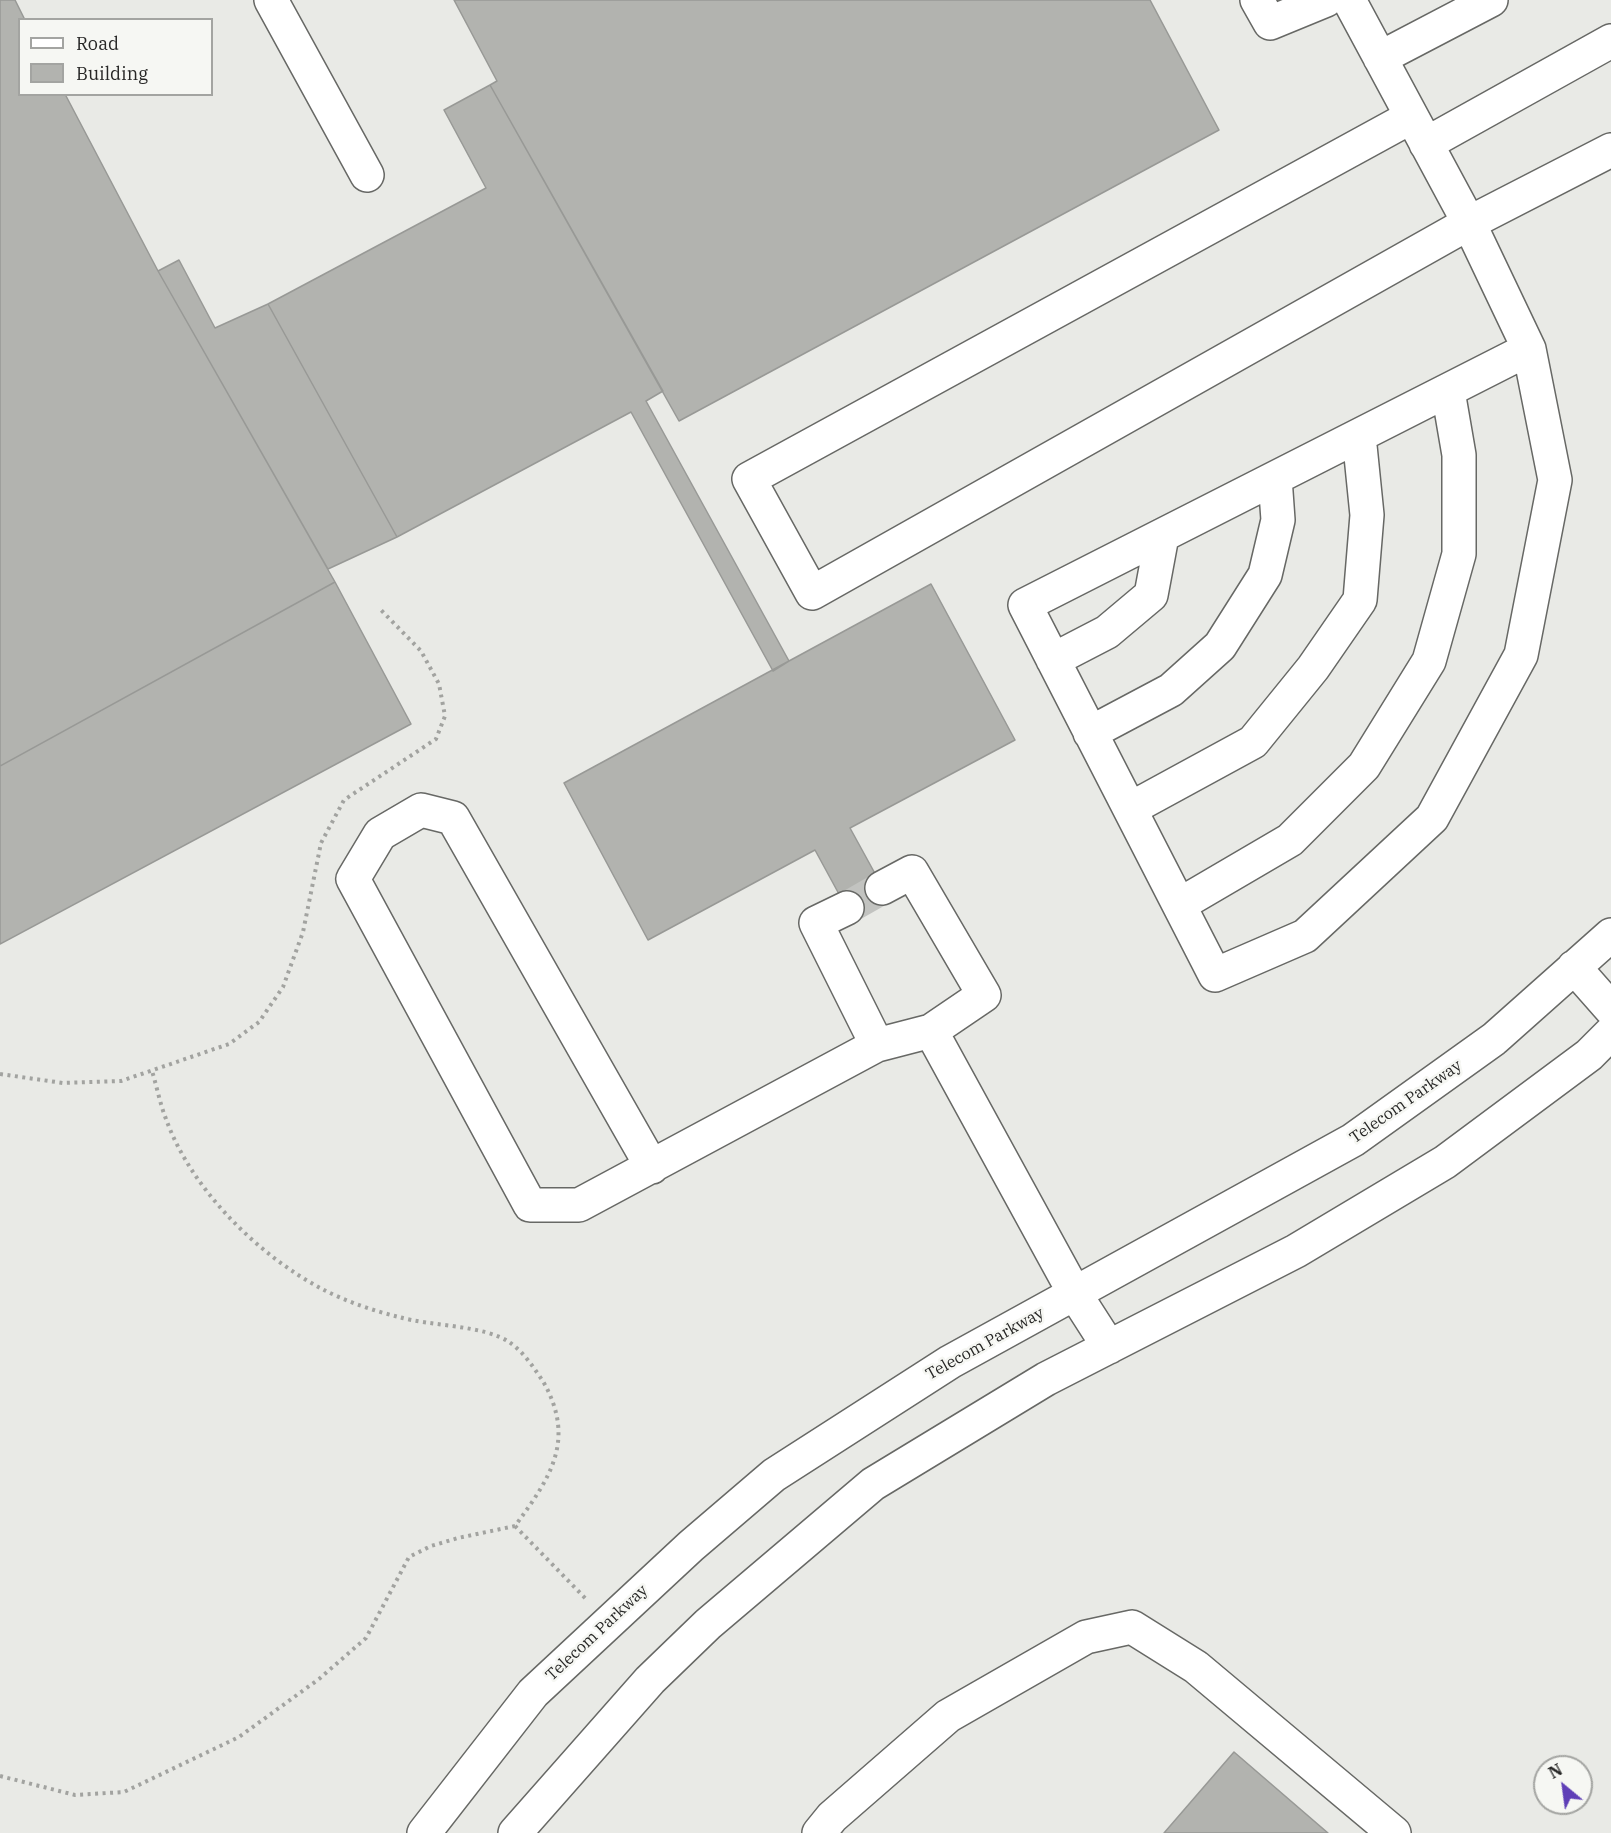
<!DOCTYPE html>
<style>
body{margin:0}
#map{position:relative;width:1611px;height:1833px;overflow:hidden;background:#e9eae6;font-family:"IBM Plex Serif",serif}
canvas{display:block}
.legend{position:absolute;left:18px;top:18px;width:195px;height:78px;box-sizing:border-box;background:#f6f7f3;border:2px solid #a3a4a1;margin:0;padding:8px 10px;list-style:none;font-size:18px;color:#272726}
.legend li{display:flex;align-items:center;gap:12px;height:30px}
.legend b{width:30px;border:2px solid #a3a4a1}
.north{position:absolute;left:1533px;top:1755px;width:60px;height:60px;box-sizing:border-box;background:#f6f7f3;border:2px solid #a3a4a1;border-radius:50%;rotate:331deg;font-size:16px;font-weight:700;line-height:24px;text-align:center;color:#272726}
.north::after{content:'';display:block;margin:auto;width:21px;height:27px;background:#5f3fb7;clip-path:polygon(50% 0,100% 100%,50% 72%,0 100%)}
</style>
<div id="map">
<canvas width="1611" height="1833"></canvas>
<ul class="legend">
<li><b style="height:8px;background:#fff"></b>Road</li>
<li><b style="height:16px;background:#b2b3af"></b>Building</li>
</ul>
<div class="north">N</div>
</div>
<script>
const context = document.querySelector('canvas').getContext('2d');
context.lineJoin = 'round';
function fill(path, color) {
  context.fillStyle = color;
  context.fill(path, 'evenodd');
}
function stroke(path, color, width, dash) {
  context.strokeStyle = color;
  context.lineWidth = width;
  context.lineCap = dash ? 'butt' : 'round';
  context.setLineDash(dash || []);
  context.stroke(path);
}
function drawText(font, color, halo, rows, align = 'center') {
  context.font = font + ' "IBM Plex Serif",serif';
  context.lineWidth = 5;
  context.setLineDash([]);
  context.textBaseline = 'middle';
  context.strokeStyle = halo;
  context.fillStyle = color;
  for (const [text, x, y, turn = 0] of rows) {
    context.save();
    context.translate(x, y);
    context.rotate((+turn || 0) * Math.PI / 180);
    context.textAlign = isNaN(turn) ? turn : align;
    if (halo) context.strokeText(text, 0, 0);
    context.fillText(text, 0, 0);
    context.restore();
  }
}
const building = new Path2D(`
 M0,0H15L25,20H20V94H65L158,271L335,582L0,766Z
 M454,0H1150L1219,130L679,421L490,85L497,81Z
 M490,85L663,391L646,401L789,661L773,671L631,412L397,537L268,304L486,188L444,110Z
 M179,260L215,328L268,304L397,537L328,569L158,271Z
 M335,582L411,724L0,944V766Z
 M931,584L1015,740L850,828L889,899L852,918L815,850L648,940L564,783Z
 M1234,1752L1328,1833H1164Z`);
const minorTunnel = new Path2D(`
 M847,908L882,888`);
const path = new Path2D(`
 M0,1074L63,1083L121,1081L229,1044L259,1022L283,987L303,932L321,843L344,800L436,739L445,716L439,684L421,651L381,610
 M515,1526L586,1599
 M0,1776L75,1795L124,1792L239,1737L319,1679L366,1638L409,1557L431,1546L458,1538L515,1526C550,1478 576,1441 544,1383C535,1369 523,1351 509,1342C484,1325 429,1326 399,1317C374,1311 345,1301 322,1289C258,1255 191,1189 166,1119C160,1104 157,1087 152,1071`);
const minor = new Path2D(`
 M271,0L367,175
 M1257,0L1270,23L1326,0
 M1349,0L1469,223L1611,150
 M1380,58L1491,0
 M1411,117L749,479L812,593L1469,223L1529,349L1555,480L1521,655L1432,818L1305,936L1215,975L1025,605L1529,349
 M1426,144L1611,41
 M1053,660L1107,632L1151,595L1162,536
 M1090,733L1171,690L1220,646L1265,575L1278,520L1275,478
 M1130,809L1253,742L1313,668L1360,600L1367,515L1359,436
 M1179,905L1290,840L1364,766L1429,661L1459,554V455L1448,391
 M847,908L816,923L877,1045
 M1574,967L1611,1009
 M931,1031L1075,1294L1109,1347
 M652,1167L453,818L421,810L380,834L353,879L530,1205H579L877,1045L931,1031L984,995L912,872L882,888
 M424,1833L533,1693L691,1546L774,1475L950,1362L1353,1140L1494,1039L1611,935
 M515,1833L650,1680L708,1624L873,1484L1046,1379L1296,1251L1445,1162L1589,1055L1611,1033
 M819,1833L832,1817L948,1716L1086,1637L1132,1627L1196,1667L1394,1833`);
const streetNames = [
 ["Telecom Parkway",1406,1102,-35],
 ["Telecom Parkway",985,1344,-29],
 ["Telecom Parkway",597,1633,-43]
];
fill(building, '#b2b3af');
stroke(building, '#989996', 1.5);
stroke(minorTunnel, '#c2c3c0', 33, [33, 16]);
stroke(minor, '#676865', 36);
stroke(path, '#a2a3a0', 4, [3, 4.5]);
stroke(minor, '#fff', 33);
drawText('16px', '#272726', '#f6f7f3', streetNames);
</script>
